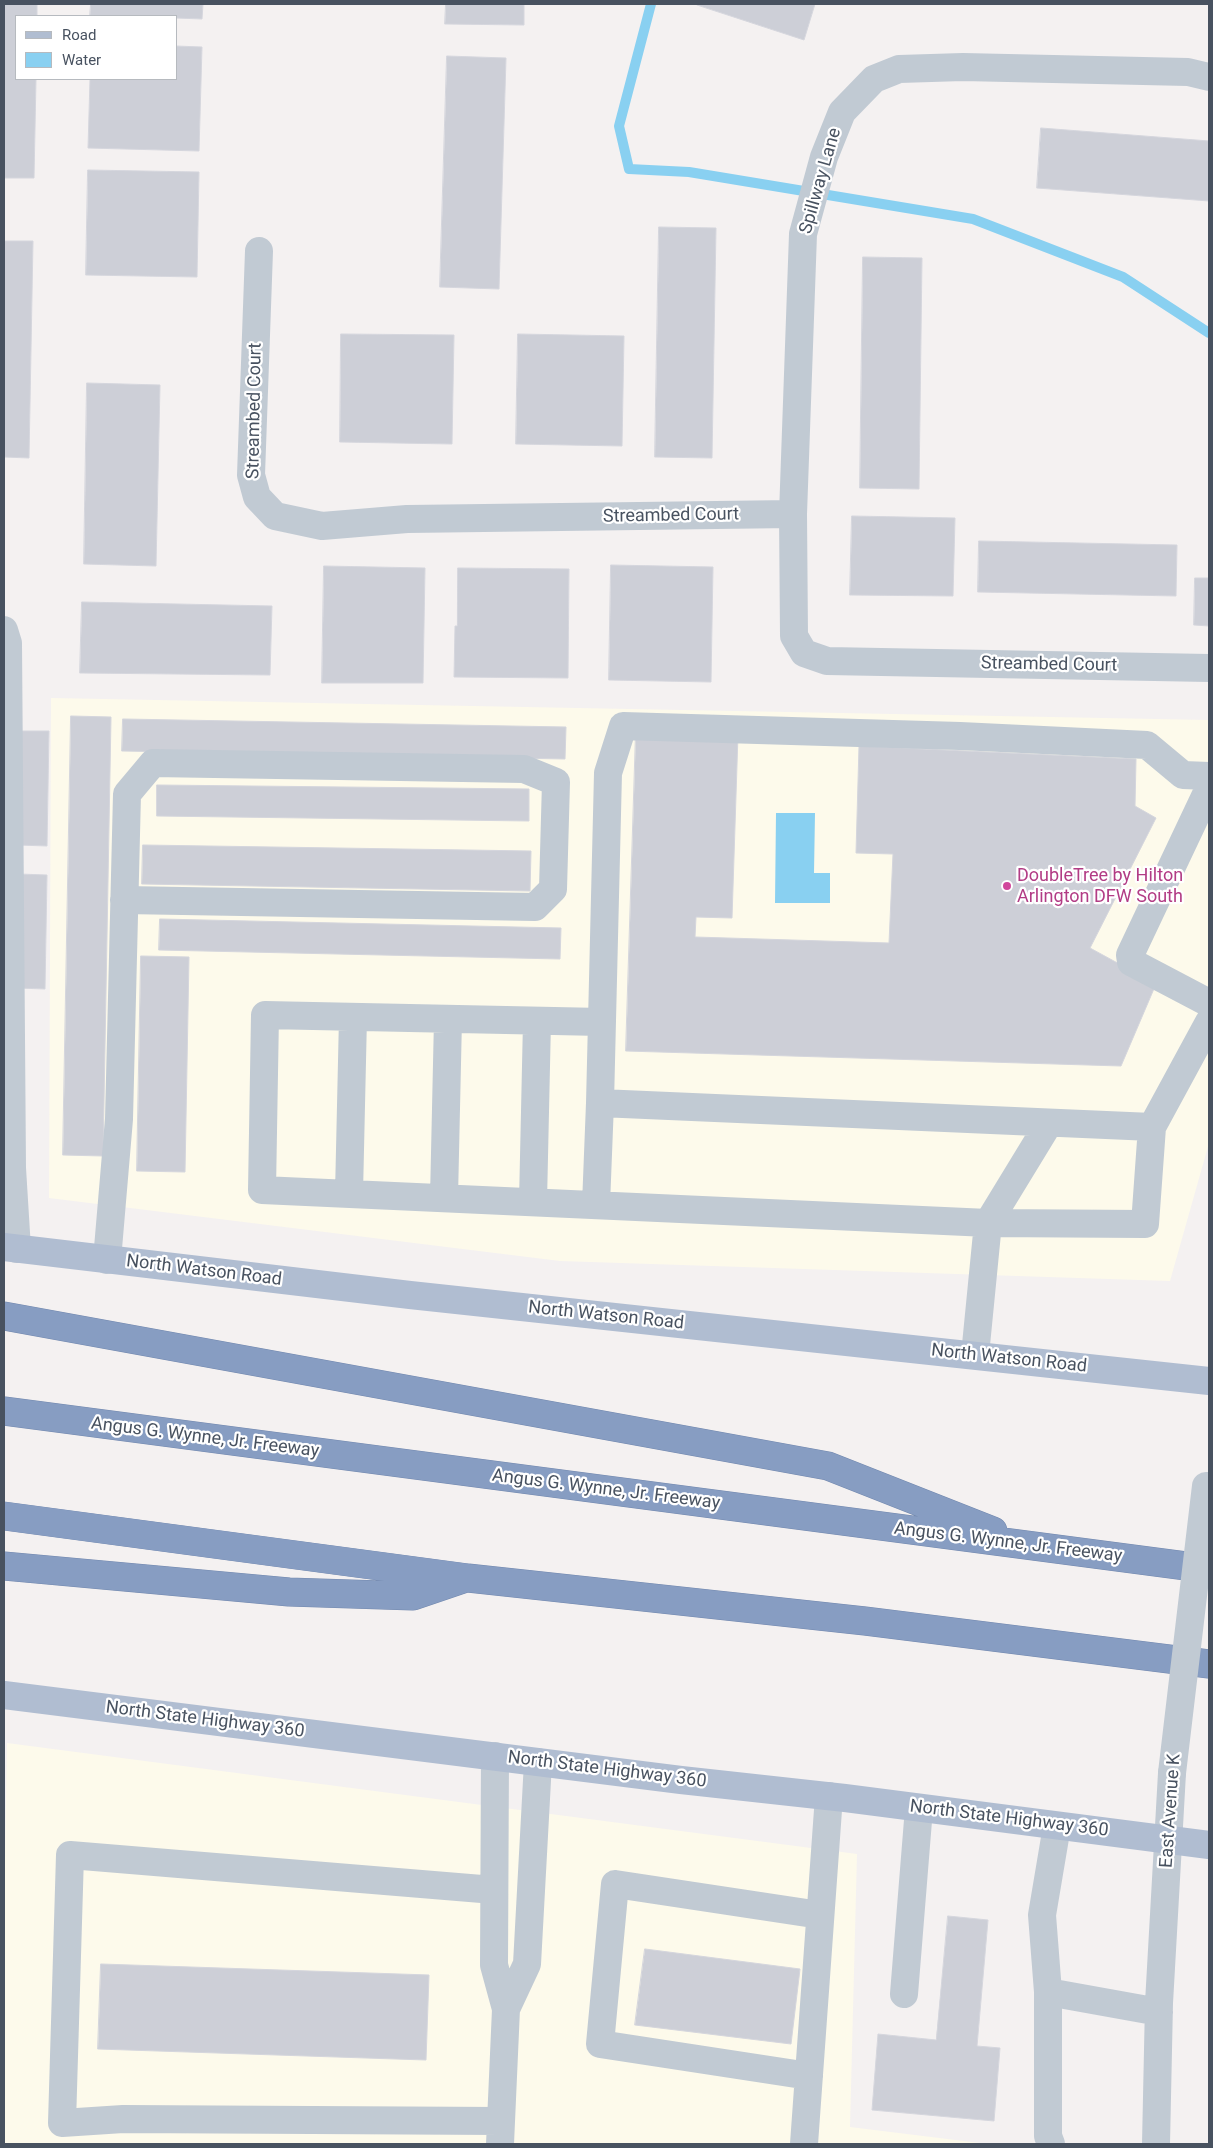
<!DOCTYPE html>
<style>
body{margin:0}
#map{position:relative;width:1213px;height:2148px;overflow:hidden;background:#f4f1f1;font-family:Roboto,sans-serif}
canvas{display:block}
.frame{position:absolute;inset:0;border:5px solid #485260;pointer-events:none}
.legend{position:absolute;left:15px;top:15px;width:162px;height:65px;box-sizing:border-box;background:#fff;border:1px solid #b6babf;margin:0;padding:6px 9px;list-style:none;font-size:15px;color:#485260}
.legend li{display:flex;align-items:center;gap:10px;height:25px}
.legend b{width:25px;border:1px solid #b6babf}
</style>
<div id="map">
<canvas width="1213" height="2148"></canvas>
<div class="frame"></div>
<ul class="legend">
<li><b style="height:6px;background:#b0bdd1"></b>Road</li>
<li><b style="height:14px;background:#89d0f1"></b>Water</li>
</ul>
</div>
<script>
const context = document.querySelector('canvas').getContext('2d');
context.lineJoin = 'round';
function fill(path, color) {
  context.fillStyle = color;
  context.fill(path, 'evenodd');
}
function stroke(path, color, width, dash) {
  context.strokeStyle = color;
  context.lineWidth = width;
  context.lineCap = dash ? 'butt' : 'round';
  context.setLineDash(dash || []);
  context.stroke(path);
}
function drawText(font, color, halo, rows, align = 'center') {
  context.font = font + ' Roboto,sans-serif';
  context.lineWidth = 4.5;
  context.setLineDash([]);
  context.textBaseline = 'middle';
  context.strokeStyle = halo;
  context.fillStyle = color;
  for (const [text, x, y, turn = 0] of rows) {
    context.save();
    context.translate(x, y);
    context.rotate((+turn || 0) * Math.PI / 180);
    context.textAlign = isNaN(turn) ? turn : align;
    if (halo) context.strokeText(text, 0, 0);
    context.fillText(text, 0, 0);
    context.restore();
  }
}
const commercial = new Path2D(`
 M51,698L1209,720V1143L1170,1281L560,1261L49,1198Z
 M7,1743L857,1854L850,2127L988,2144H4V1920Z`);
const water = new Path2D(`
 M776,813H815L814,873H830V903H775Z`);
const stream = new Path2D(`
 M651,4L619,126L629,169L689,172L973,219L1123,277L1209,333`);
const building = new Path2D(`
 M4,4H37V16H16V79H36L34,178H4Z
 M91,4H203L202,19L176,18V16H90Z
 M446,4H524V25L445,24Z
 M697,4H815L804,40L697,5Z
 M176,46L202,47L199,151L88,148L90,79H176Z
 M447,56L506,58L499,289L440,287Z
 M1041,128L1209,141V201L1037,188Z
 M88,170L199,172L197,277L86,275Z
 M659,227L716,228L712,458L655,457Z
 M4,241H33L29,458L4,457Z
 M863,257L922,258L919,489L860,488Z
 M341,334L454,335L452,444L340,442Z
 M518,334L624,336L622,446L516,444Z
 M87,383L160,385L156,566L84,564Z
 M852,516L955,518L953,596L850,595Z
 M979,541L1177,545L1176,596L978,592Z
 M611,565L713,567L711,682L609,680Z
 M324,566L425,568L423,683H322Z
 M458,568L569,569L568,678L454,677L455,626H457Z
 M1195,578H1209V626L1194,625Z
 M82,602L272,606L270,675L80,673Z
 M71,716L111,717L103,1156L63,1155Z
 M123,719L566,727L565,759L122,751Z
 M20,731H49L47,846L18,845Z
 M636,731L738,734L732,918L696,917L695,937L889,943L893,854L856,853L859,746L1136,759L1135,806L1156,818L1090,948L1156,984L1121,1066L626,1051Z
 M157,785L529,789V821L157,816Z
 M143,845L531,851L530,891L142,884Z
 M19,874L47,875L45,989L17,988Z
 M160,919L561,928L560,959L159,950Z
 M141,956L189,957L185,1172L137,1171Z
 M948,1916L988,1920L977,2046L1000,2048L994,2121L872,2110L878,2034L936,2040Z
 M645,1949L800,1969L791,2044L635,2025Z
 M101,1964L429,1975L426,2060L98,2049Z`);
const minor = new Path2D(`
 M1209,77L1188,72L963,67L899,69L874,79L842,112L824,157L803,234L793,514L794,636L804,653L827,661L1209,668
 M259,251L251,475L257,497L275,516L322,526L407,519L793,514
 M4,630L8,643L12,1168L17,1249
 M1209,776L1183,775L1147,745L960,736L623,726L608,773L600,1103L1152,1127L1209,1022
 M1209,788L1130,955L1131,962L1209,1003
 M602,1022L265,1015L262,1190L988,1223L1145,1224L1152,1127
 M349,1194L353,1017
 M444,1198L448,1019
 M533,1202L537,1021
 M596,1205L600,1103
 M107,1260L119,1119L127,794L153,763L524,769L556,782L553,889L535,907L124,900
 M975,1355L988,1223L1049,1123
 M495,1756L494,1965L506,2009L500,2144
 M1057,1826L1042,1915L1048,1992L1159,2012
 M494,1890L70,1855L62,2123L123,2119L501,2121
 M1048,1992V2136L1051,2144
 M904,1994L919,1808
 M506,2009L527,1964L538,1762
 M809,2076L600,2044L615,1884L820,1915
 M804,2144L829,1796
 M1156,2144L1159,2003L1172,1773`);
const major = new Path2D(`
 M4,1247L410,1295L1209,1381
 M4,1695L681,1780L845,1798L1209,1845`);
const highway = new Path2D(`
 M4,1316L828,1466L993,1531
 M4,1411L1209,1569
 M4,1516L468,1578L865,1621L1209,1664
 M4,1566L289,1592L413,1596L463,1579`);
const minorBridge = new Path2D(`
 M1172,1773L1206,1486`);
const markers = [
 [1007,886,5,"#d1479c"]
];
const streetNames = [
 ["Spillway Lane",821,181,-74],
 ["Streambed Court",255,411,-89],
 ["Streambed Court",671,516,-1],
 ["Streambed Court",1049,665,1],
 ["North Watson Road",204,1271,7],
 ["North Watson Road",606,1316,6],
 ["North Watson Road",1009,1359,6],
 ["Angus G. Wynne, Jr. Freeway",205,1438,7],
 ["Angus G. Wynne, Jr. Freeway",606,1490,7],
 ["Angus G. Wynne, Jr. Freeway",1008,1543,7],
 ["North State Highway 360",205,1720,7],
 ["North State Highway 360",607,1770,7],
 ["East Avenue K",1171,1811,-86],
 ["North State Highway 360",1009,1819,7]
];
const hotelNames = [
 ["DoubleTree by Hilton",1017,876],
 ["Arlington DFW South",1017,897]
];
fill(commercial, '#fdfaeb');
fill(water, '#89d0f1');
stroke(stream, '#89d0f1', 10);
fill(building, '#cdcfd7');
stroke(building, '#d5d6dd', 1);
stroke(highway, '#7288ae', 29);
stroke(minor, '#c1cad3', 28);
stroke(major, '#b0bdd1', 28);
stroke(highway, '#879dc2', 28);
stroke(minorBridge, '#c1cad3', 28);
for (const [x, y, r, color] of markers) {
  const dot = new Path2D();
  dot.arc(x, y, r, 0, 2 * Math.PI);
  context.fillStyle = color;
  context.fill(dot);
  stroke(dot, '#fff', 2);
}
drawText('18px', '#485260', '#fff', streetNames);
drawText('18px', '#b23c85', '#fff', hotelNames, 'left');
</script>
